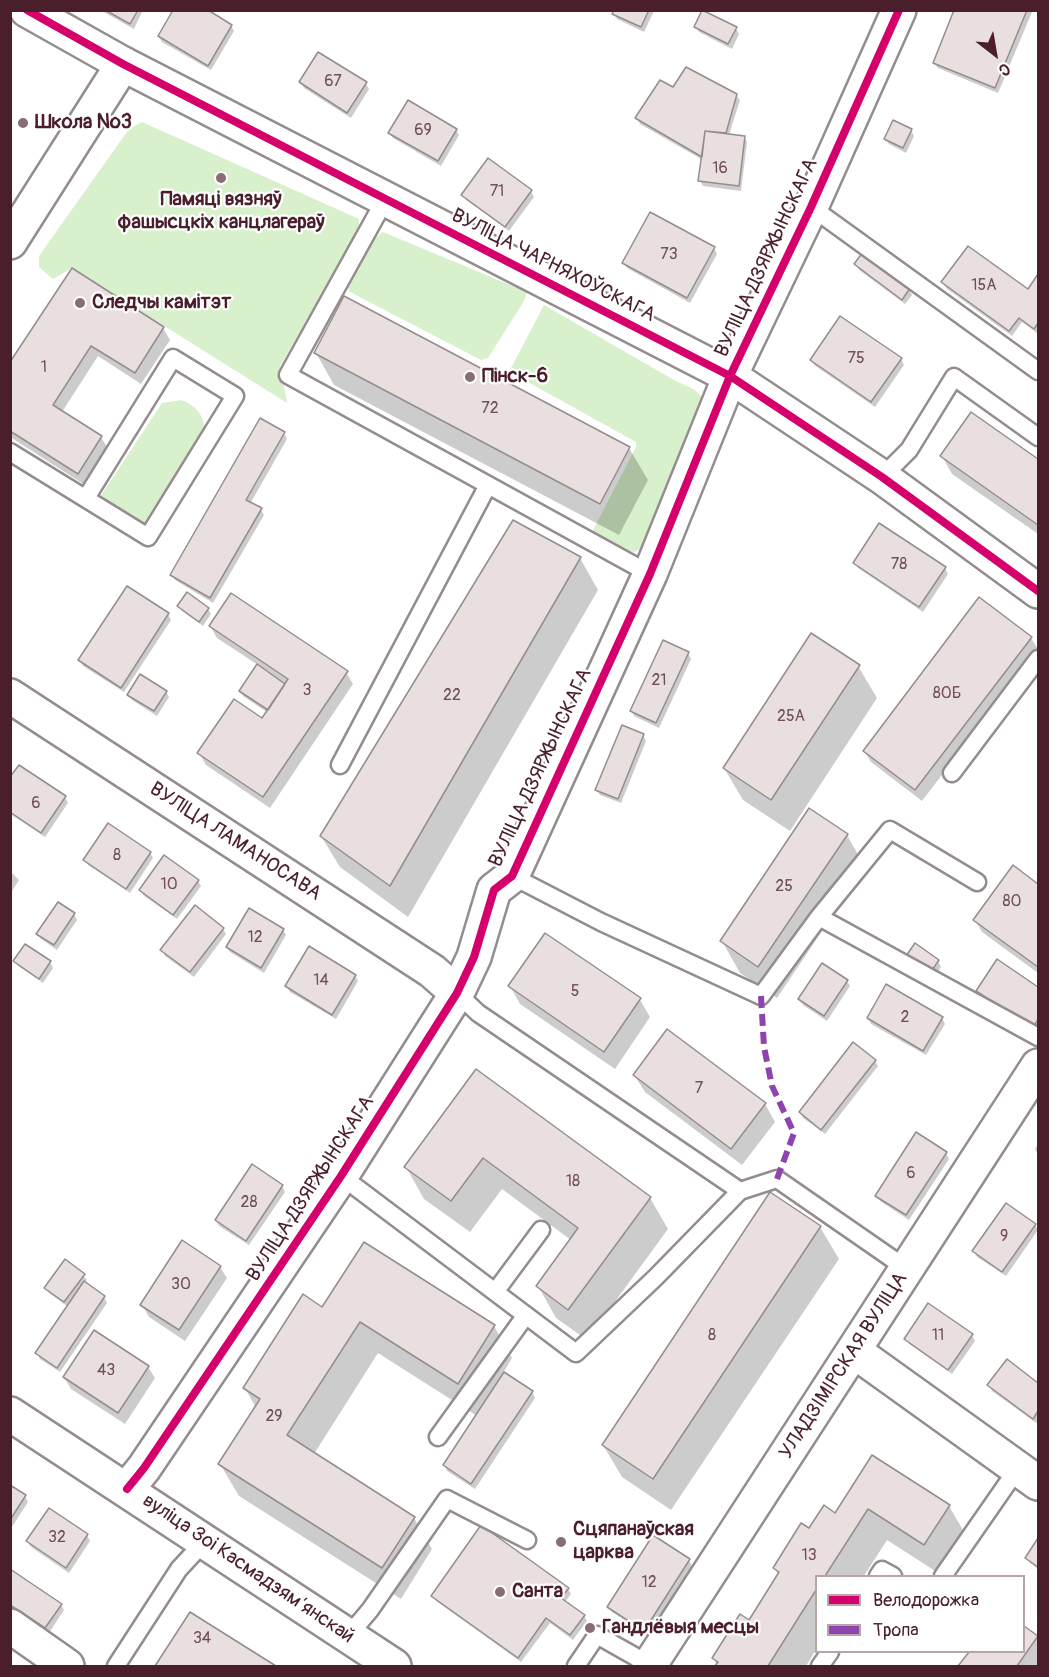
<!DOCTYPE html>
<meta charset="utf-8">
<style>
body{margin:0}
#map{position:relative;width:1049px;height:1677px;overflow:hidden;background:#fff;font-family:Pangolin,sans-serif}
canvas{display:block}
.frame{position:absolute;inset:0;border:12px solid #4a1f2b;pointer-events:none}
.legend{position:absolute;left:815px;top:1575px;width:210px;height:78px;box-sizing:border-box;background:#fff;border:2px solid #b7a5aa;margin:0;padding:8px 10px;list-style:none;font-size:18px;color:#4a1f2b}
.legend li{display:flex;align-items:center;gap:12px;height:30px}
.legend b{width:30px;border:2px solid #b7a5aa}
.north{position:absolute;left:965px;top:24px;width:60px;height:60px;-webkit-text-stroke:4px #fff;paint-order:stroke;rotate:149deg;font-size:16px;font-weight:700;line-height:24px;text-align:center;color:#4a1f2b}
.north::after{content:'';display:block;margin:auto;width:21px;height:27px;background:#4a1f2b;clip-path:polygon(50% 0,100% 100%,50% 72%,0 100%)}
</style>
<div id="map">
<canvas width="1049" height="1677"></canvas>
<div class="frame"></div>
<ul class="legend">
<li><b style="height:8px;background:#d6006c"></b>Велодорожка</li>
<li><b style="height:8px;background:#8e44ad"></b>Тропа</li>
</ul>
<div class="north">С</div>
</div>
<script>
const context = document.querySelector('canvas').getContext('2d');
context.lineJoin = 'round';
function fill(path, color) {
  context.fillStyle = color;
  context.fill(path, 'evenodd');
}
function stroke(path, color, width, dash) {
  context.strokeStyle = color;
  context.lineWidth = width;
  context.lineCap = dash ? 'butt' : 'round';
  context.setLineDash(dash || []);
  context.stroke(path);
}
function drawText(font, color, halo, rows, align = 'center') {
  context.font = font + ' Pangolin,sans-serif';
  context.lineWidth = 4.5;
  context.setLineDash([]);
  context.textBaseline = 'middle';
  context.strokeStyle = halo;
  context.fillStyle = color;
  for (const [text, x, y, turn = 0] of rows) {
    context.save();
    context.translate(x, y);
    context.rotate((+turn || 0) * Math.PI / 180);
    context.textAlign = isNaN(turn) ? turn : align;
    if (halo) context.strokeText(text, 0, 0);
    context.fillText(text, 0, 0);
    context.restore();
  }
}
const green = new Path2D(`
 M142,122L359,219V230L280,366L287,403L72,268L53,279L39,267V256L129,129Z
 M383,232L527,292L524,301L488,358L481,360L350,292L347,286L368,243Z
 M544,305L674,380L695,390L707,402L648,545L634,552L598,538L593,530L636,447V442L517,376L510,370Z
 M181,400C195,405 202,413 205,427L145,527L100,497L162,403Z`);
const shadow = new Path2D(`
 M100,10H143L134,29Z
 M616,10H654V11L644,32L617,19L614,14Z
 M956,10L1032,12L998,93L938,68L934,63Z
 M231,26L234,31L211,70L162,42L159,37Z
 M696,27L736,28L739,34L732,49L699,32Z
 M301,82L366,84L369,89L351,118L304,88Z
 M674,89L736,95L740,100L729,135L744,137L747,142L741,191L703,186L700,181L703,160L640,124L637,118Z
 M894,122L911,130L914,136L906,153L889,144L885,139Z
 M456,130L459,135L441,166L393,138L390,133Z
 M488,160L531,191L534,197L509,231L466,200L463,195Z
 M714,248L717,254L690,303L627,268L624,263Z
 M863,255L909,289L912,295L905,304L859,270L856,264Z
 M72,270L163,328L170,340L141,384L98,356L62,412L101,437L108,449L85,485L10,437V365Z
 M1038,276V332L1037,333L1022,322L1012,336L946,288L943,282L1028,291Z
 M316,353L629,448L648,480L619,535L334,385Z
 M901,359L904,365L875,407L814,365L811,360Z
 M972,414L1038,460V534L952,474L942,456Z
 M284,433L287,439L250,504L261,510L264,515L213,603L175,580L172,575Z
 M580,558L598,590L408,917L340,867L321,836Z
 M854,563L945,568L948,574L923,612L858,568Z
 M179,606L208,609L211,614L203,626L182,611Z
 M168,614L171,620L124,692L83,666L80,660Z
 M210,626L346,672L353,684L270,808L206,765L199,753L263,720L268,713L243,696L240,691L258,665L217,638Z
 M1031,638L1038,649L922,801L871,762L864,751Z
 M688,653L691,659L659,728L634,716L631,710Z
 M858,666L877,698L790,831L743,800L724,768Z
 M166,692L169,697L157,716L132,700L129,695Z
 M643,735L646,741L621,803L600,795L597,790Z
 M10,780L65,797L68,803L45,837L10,814Z
 M847,835L865,867L777,998L740,973L722,941Z
 M150,853L153,858L130,893L88,865L85,860Z
 M1013,867L1038,886V973L982,932L975,920Z
 M10,871L19,880L10,894Z
 M198,881L201,886L177,919L144,896L140,890Z
 M74,914L77,920L57,950L41,939L38,934Z
 M223,929L226,934L194,977L165,956L162,950Z
 M283,930L286,935L264,973L230,952L227,947Z
 M546,935L640,1000L650,1017L615,1069L520,1004L510,986Z
 M916,945L938,961L941,967L934,978Z
 M309,948L355,976L358,981L336,1019L290,992L287,986Z
 M15,961L50,962L53,968L43,983L18,966Z
 M997,961L1038,989V1029L981,996L978,991Z
 M847,981L850,986L827,1021L803,1005L800,1000Z
 M868,1018H942L945,1024L926,1055L871,1024Z
 M875,1061L878,1066L825,1134L803,1118L800,1112Z
 M476,1071L650,1198L668,1229L587,1340L556,1318L538,1286L571,1240L502,1189L470,1232L424,1199L406,1167Z
 M634,1075L765,1104L775,1122L742,1165L645,1092Z
 M1038,1144V1155L1035,1149Z
 M946,1153L949,1159L909,1220L880,1201L877,1196Z
 M252,1166L282,1186L285,1192L249,1245L219,1226L216,1220Z
 M771,1194L820,1227L839,1259L671,1510L622,1477L603,1445Z
 M1035,1225L1038,1230L1006,1276L977,1257L974,1251Z
 M220,1267L227,1278L185,1341L149,1317L142,1305Z
 M83,1275L87,1280L84,1283L104,1297L107,1303L60,1372L40,1359L37,1353L68,1307L49,1293L46,1288Z
 M323,1309L494,1326L512,1358L503,1373L532,1392L535,1398L475,1489L447,1471L444,1465L477,1416L378,1353L314,1454L414,1518L432,1549L401,1599L239,1496L220,1464L256,1408L245,1388Z
 M972,1335L975,1341L952,1374L909,1344L906,1339Z
 M1007,1361L1038,1385V1420L1036,1423L992,1391L989,1385Z
 M148,1367L155,1378L125,1424L71,1389L64,1377Z
 M872,1457L949,1506L967,1537L943,1576L887,1540L864,1576H816V1650L806,1666H717L714,1659L749,1622L779,1575L774,1568L809,1530L836,1515Z
 M10,1487L25,1496L28,1502L10,1530Z
 M49,1510L87,1535L90,1541L69,1573L31,1547L28,1542Z
 M1038,1541V1569L1030,1563L1027,1558Z
 M689,1560L692,1566L648,1635L612,1612L609,1607Z
 M10,1571L61,1605L64,1610L49,1633L10,1607Z
 M568,1589L571,1594L565,1602L584,1616L587,1621L573,1640L550,1623L521,1662L436,1601L433,1596Z
 M190,1614L273,1666H157Z
 M1024,1628L1038,1640V1666H960L971,1652H1024Z`);
const building = new Path2D(`
 M105,10H138L130,24Z
 M173,10H208L232,25L208,66L158,36Z
 M614,10H649L641,27L612,14Z
 M702,10L737,27L728,44L694,27Z
 M954,10H1027L995,88L933,63Z
 M318,52L367,82L347,113L299,82Z
 M686,67L737,94L726,133L705,131L702,157L635,118L660,80L673,87Z
 M408,100L457,129L438,161L388,133Z
 M893,120L912,129L903,148L884,139Z
 M705,131L745,136L739,186L698,181Z
 M488,158L532,190L505,227L461,195Z
 M650,212L715,247L687,298L622,263Z
 M968,246L1028,289L1038,274V323L1034,329L1019,318L1009,331L941,282Z
 M863,252L910,288L902,300L854,264Z
 M72,268L164,327L135,373L91,346L53,405L102,436L78,474L10,431V362Z
 M344,296L630,447L600,504L314,353Z
 M840,316L902,358L871,402L810,360Z
 M971,412L1038,459V525L940,456Z
 M260,418L285,432L246,500L262,508L210,598L170,575Z
 M513,520L581,557L390,886L320,836Z
 M879,523L946,567L919,607L853,563Z
 M127,586L169,613L121,688L78,660Z
 M187,592L209,608L199,622L177,606Z
 M231,593L348,671L263,797L197,753L234,699L262,718L288,679L209,626Z
 M979,597L1032,637L915,790L863,751Z
 M811,633L860,665L771,800L723,768Z
 M663,640L689,652L656,723L630,711Z
 M257,664L285,684L268,710L239,691Z
 M140,674L167,691L154,711L127,695Z
 M622,725L644,734L618,799L595,790Z
 M19,765L66,796L41,833L10,812V777Z
 M809,808L848,834L758,967L720,941Z
 M108,823L151,852L126,889L83,860Z
 M164,855L199,880L173,915L139,890Z
 M1013,865L1038,884V967L973,920Z
 M58,902L75,913L54,945L36,934Z
 M195,905L224,928L190,972L160,950Z
 M249,908L284,929L261,968L226,947Z
 M545,933L641,998L604,1052L508,986Z
 M915,943L939,960L930,973L906,956Z
 M25,944L51,961L39,979L13,961Z
 M309,946L356,975L332,1015L285,986Z
 M997,959L1038,987V1019L1033,1028L976,991Z
 M822,963L848,980L824,1016L798,999Z
 M886,984L943,1017L923,1051L867,1018Z
 M667,1029L766,1103L731,1149L633,1075Z
 M853,1042L876,1060L821,1130L799,1112Z
 M476,1069L651,1197L568,1310L536,1286L578,1228L483,1158L451,1201L404,1167Z
 M916,1132L947,1152L906,1215L875,1196Z
 M252,1164L283,1185L246,1241L215,1220Z
 M770,1192L821,1226L653,1479L602,1445Z
 M1006,1203L1036,1224L1002,1272L972,1251Z
 M182,1240L221,1266L179,1330L140,1305Z
 M364,1242L495,1325L458,1384L360,1322L287,1435L415,1517L382,1568L218,1464L260,1399L243,1388L303,1294L322,1307Z
 M65,1259L85,1274L64,1302L44,1288Z
 M84,1281L105,1296L57,1368L35,1353Z
 M928,1303L973,1334L948,1370L904,1339Z
 M94,1330L149,1366L118,1413L63,1377Z
 M1007,1359L1038,1383V1411L1033,1419L987,1385Z
 M504,1372L533,1391L471,1484L443,1465Z
 M872,1455L950,1505L924,1545L868,1509L825,1576H816V1590L768,1666H715L718,1662L712,1658L740,1614L749,1620L779,1572L773,1568L801,1523L809,1528L824,1505L835,1513Z
 M10,1485L26,1495L10,1520Z
 M49,1508L88,1534L66,1568L26,1541Z
 M481,1525L569,1588L561,1598L585,1615L570,1635L546,1618L518,1658L431,1596Z
 M653,1535L690,1559L644,1631L607,1607Z
 M1038,1538V1567L1025,1558Z
 M10,1569L62,1604L45,1628L10,1605Z
 M190,1612L276,1666H155Z
 M1024,1626L1038,1636L1017,1666H958L969,1652H1024Z`);
const service = new Path2D(`
 M386,198L288,375L650,574
 M811,207L1038,371
 M10,452L148,537L235,396L173,358L86,498
 M882,477L909,450L954,377L1038,437
 M340,765L488,485
 M952,773L1038,659
 M512,876L601,922L761,996L819,917L890,830L977,882
 M819,917L1038,1037
 M457,993L478,1013L740,1191
 M341,1176L576,1353L656,1277L740,1191L777,1179L907,1269
 M495,1292L541,1230
 M438,1437L526,1315
 M878,1576L882,1570L893,1576
 M943,1576L1018,1468
 M348,1636L370,1610L447,1499L527,1540
 M116,1666L179,1569L205,1541
 M576,1666L597,1635L650,1665
 M820,1666L830,1652`);
const minor = new Path2D(`
 M27,10L123,64
 M10,696L432,971L457,993
 M854,1351L1038,1483
 M10,1626L67,1666
 M649,1666L1038,1066`);
const tertiary = new Path2D(`
 M10,242L123,64L730,376L882,477L1038,591
 M10,1414L394,1666
 M127,1489L144,1468L341,1176L457,993L474,957L494,890L512,876L650,574L730,376L811,207L899,10`);
const quiet = new Path2D(`
 M761,996L764,1047L772,1086L794,1133L777,1179`);
const cycleway = new Path2D(`
 M27,10L123,64L730,376L882,477L1038,591
 M127,1489L144,1468L341,1176L457,993L474,957L494,890L512,876L650,574L730,376L811,207L899,10`);
const markers = [
 [23,123,6,"#896d75"],
 [221,178,6,"#896d75"],
 [80,303,6,"#896d75"],
 [470,377,6,"#896d75"],
 [561,1542,6,"#896d75"],
 [500,1592,6,"#896d75"],
 [590,1628,6,"#896d75"]
];
const numberNames = [
 ["67",333,82],
 ["69",423,131],
 ["16",720,169],
 ["71",497,192],
 ["73",669,255],
 ["15А",984,286],
 ["75",856,359],
 ["1",44,368],
 ["72",490,409],
 ["78",899,565],
 ["21",659,681],
 ["3",307,691],
 ["80Б",947,694],
 ["22",452,696],
 ["25А",791,717],
 ["6",36,804],
 ["8",117,856],
 ["10",169,885],
 ["25",784,887],
 ["80",1012,902],
 ["12",255,938],
 ["14",321,981],
 ["5",575,992],
 ["2",905,1018],
 ["7",699,1089],
 ["6",911,1174],
 ["18",573,1182],
 ["28",249,1203],
 ["9",1004,1237],
 ["30",181,1285],
 ["8",712,1336],
 ["11",938,1336],
 ["43",106,1371],
 ["29",274,1417],
 ["32",57,1538],
 ["13",809,1556],
 ["12",649,1583],
 ["34",202,1639]
];
const poiNames = [
 ["Школа №3",35,123],
 ["Памяці вязняў",221,200,"center"],
 ["фашысцкіх канцлагераў",221,223,"center"],
 ["Следчы камітэт",92,303],
 ["Пінск-6",482,377],
 ["Сцяпанаўская",573,1530],
 ["царква",573,1553],
 ["Санта",512,1592],
 ["Гандлёвыя месцы",602,1628]
];
const streetNames = [
 ["ВУЛІЦА ДЗЯРЖЫНСКАГА",767,258,-65],
 ["ВУЛІЦА ЧАРНЯХОЎСКАГА",553,266,27],
 ["ВУЛІЦА ДЗЯРЖЫНСКАГА",541,768,-65],
 ["ВУЛІЦА ЛАМАНОСАВА",235,842,33],
 ["ВУЛІЦА ДЗЯРЖЫНСКАГА",311,1189,-57],
 ["УЛАДЗІМІРСКАЯ ВУЛІЦА",844,1366,-57],
 ["вуліца Зоі Касмадзямʼянскай",248,1569,34]
];
fill(green, '#d8f0cb');
fill(shadow, '#0003');
fill(building, '#eadfdf');
stroke(building, '#948c8e', 1.5);
stroke(service, '#948c8e', 21);
stroke(minor, '#948c8e', 38);
stroke(tertiary, '#948c8e', 38);
stroke(service, '#fff', 16);
stroke(minor, '#fff', 33);
stroke(tertiary, '#fff', 33);
stroke(quiet, '#8e44ad', 6, [12, 6]);
stroke(cycleway, '#d6006c', 8);
for (const [x, y, r, color] of markers) {
  const dot = new Path2D();
  dot.arc(x, y, r, 0, 2 * Math.PI);
  context.fillStyle = color;
  context.fill(dot);
  stroke(dot, '#fff', 2);
}
drawText('16px', '#724f58', null, numberNames);
drawText('bold 20px', '#4a1f2b', '#fff', poiNames, 'left');
drawText('20px', '#4a1f2b', '#fff', streetNames);
</script>
